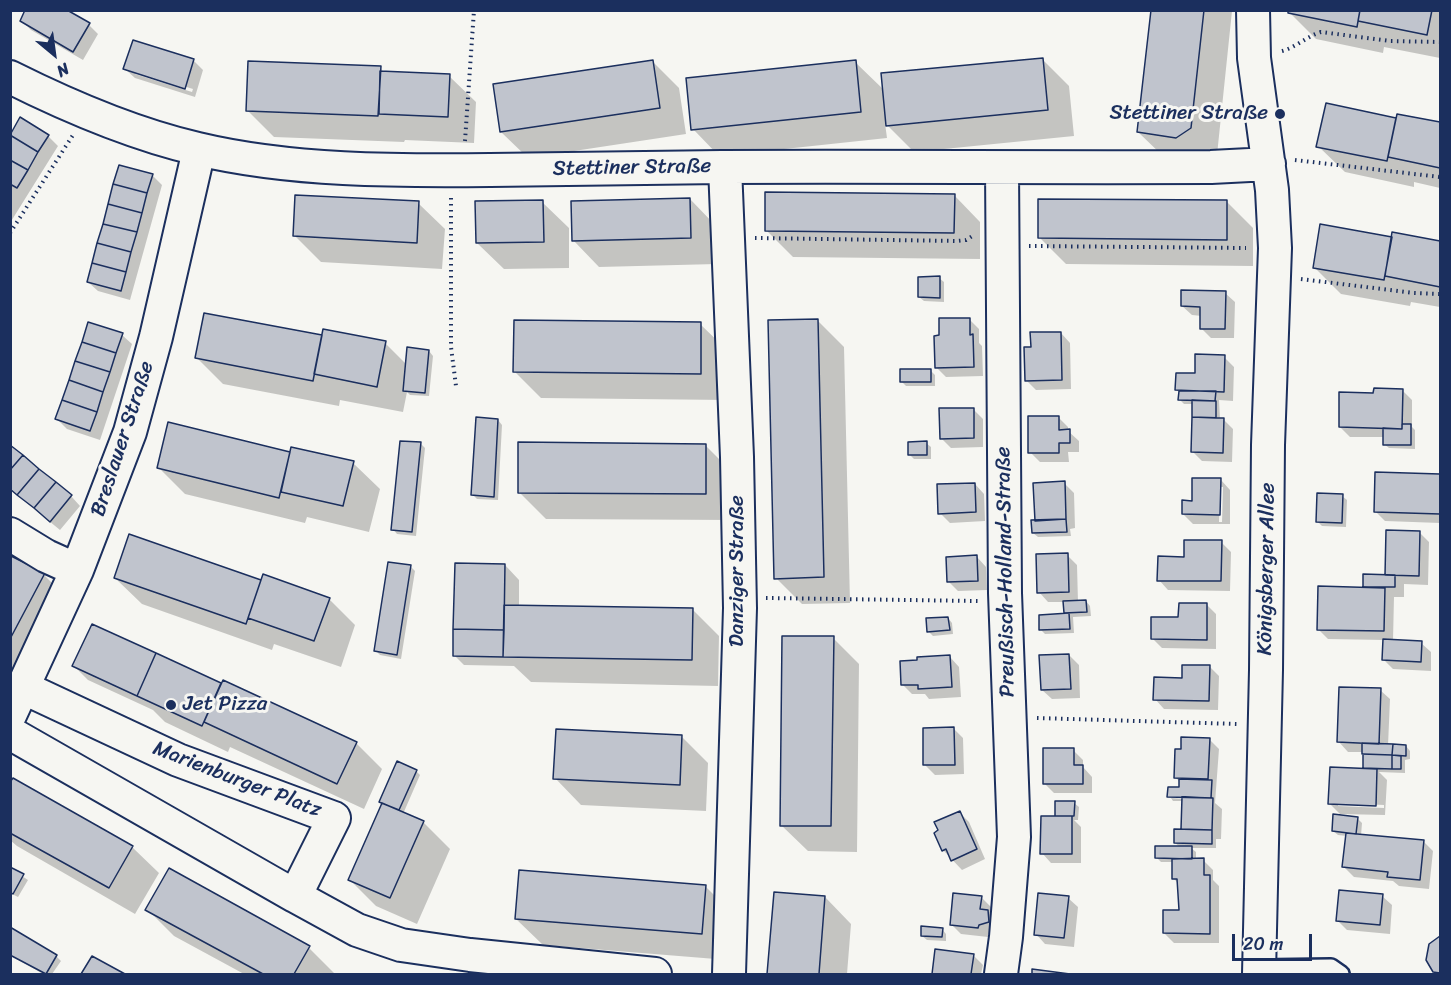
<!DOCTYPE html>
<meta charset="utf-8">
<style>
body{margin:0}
#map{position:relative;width:1451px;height:985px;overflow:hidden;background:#f6f6f2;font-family:Sriracha,sans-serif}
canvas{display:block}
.frame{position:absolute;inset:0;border:12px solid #1b2f5e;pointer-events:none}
.north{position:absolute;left:24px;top:24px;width:60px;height:60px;-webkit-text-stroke:4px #f6f6f2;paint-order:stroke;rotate:151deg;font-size:16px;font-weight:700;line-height:24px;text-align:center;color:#1b2f5e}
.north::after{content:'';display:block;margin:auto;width:21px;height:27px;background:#1b2f5e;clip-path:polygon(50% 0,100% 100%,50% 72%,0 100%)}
.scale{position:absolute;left:1232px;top:934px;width:80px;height:27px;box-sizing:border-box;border:3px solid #1b2f5e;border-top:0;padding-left:8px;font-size:18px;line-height:21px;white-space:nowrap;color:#1b2f5e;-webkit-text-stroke:4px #f6f6f2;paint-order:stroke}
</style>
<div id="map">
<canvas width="1451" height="985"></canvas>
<div class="frame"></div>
<div class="north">N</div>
<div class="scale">20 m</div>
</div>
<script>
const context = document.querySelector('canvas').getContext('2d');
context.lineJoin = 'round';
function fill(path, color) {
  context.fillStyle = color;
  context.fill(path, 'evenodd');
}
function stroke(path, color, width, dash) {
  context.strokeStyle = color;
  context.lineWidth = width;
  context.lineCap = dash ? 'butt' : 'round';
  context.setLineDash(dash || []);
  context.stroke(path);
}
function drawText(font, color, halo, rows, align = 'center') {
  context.font = font + ' Sriracha,sans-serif';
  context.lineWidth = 6;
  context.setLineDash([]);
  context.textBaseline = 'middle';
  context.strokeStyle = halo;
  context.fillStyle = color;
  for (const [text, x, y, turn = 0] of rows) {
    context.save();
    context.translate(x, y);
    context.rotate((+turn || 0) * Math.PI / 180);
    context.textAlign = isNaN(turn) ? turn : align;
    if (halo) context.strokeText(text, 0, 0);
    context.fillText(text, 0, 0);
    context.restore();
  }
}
const shadow = new Path2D(`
 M1152,10L1232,11L1217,155L1165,158L1138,132Z
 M1290,10H1440V58L1384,47L1383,53L1316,39L1290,13Z
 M21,20L89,25L98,34L83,60L31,30Z
 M134,42L194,61L203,70L195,97L135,78L125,69ZM135,71L193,89L192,92L135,74Z
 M1042,59L1069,86L1074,136L914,152L885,123L887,138L719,156L693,129L855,62L884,90Z
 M653,62L679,88L686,134L528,158L501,132Z
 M380,68L385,73L449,76L476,102L474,143L405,140L404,142L274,137L247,110Z
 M1327,105L1398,119L1399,115L1440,124V188L1414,182V187L1345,172L1318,146Z
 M10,135L48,136L58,146L10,223Z
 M152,175L162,185L130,300L98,291L88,282Z
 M954,195L980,222V259L793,257L766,230Z
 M690,199L716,226L717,264L599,267L573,240Z
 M542,202L569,228V268L504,269L477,243Z
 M1227,202L1253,228V266L1066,264L1039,237Z
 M418,203L445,229L442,269L321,262L295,236Z
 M1394,234L1440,243V307L1411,302L1410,306L1341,294L1314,267L1393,239Z
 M939,278L944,282V302L924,301L919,297Z
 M1225,293L1235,302L1234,338H1211L1201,328L1202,316L1192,315L1182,306Z
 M969,319L979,329V343L982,346L983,376L946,377L936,367Z
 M817,320L844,347L850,603L802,604L776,578Z
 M700,324L727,350V400L541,398L515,372Z
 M1061,333L1070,343L1071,389L1036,390L1026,380L1032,349Z
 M122,335L132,344L100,440L67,429L57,419Z
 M323,337L385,343L407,365L429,351L433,356L429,396L410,395L407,392L403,412L340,400L339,406L223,384L196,357Z
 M1224,357L1234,367L1233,401L1219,400L1220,419H1223L1233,429L1232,462L1202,461L1192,451L1194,404H1184L1180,400V393L1177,390Z
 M930,370L935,375V386H906L902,382Z
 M1402,390L1412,400V427L1415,430V449L1389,448L1384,444V437H1350L1340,427L1375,395Z
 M973,409L983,419V447L951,448L941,438Z
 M1058,417L1068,427V431L1079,441V452H1068L1069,462H1040L1030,452Z
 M498,420L502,425L498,500L477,499L473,495Z
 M926,443L931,447V459H914L909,454Z
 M421,444L425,448L416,536L397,534L393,529Z
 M706,446L732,472V520L546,519L519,492Z
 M292,454L353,463L380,489L369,532L307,517L305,523L185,494L158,467Z
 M1377,473L1440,475V523L1385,521L1376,512Z
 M1221,480L1230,490V524H1193L1183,514L1194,502ZM1220,487H1223L1222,522H1219Z
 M1064,483L1074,493L1075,528L1070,529L1071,536L1038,537L1033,533L1036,522Z
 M975,484L984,494L985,521L950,523L940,513Z
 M10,489L71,496L80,506L60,530Z
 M1342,496L1347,500L1346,527L1322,526L1317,521Z
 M1419,532L1429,542L1428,585L1404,584V597H1394L1393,641L1421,643L1431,652V671L1393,669L1383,659L1384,640L1328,639L1318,629L1364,589L1365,576H1386Z
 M1221,542L1231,552L1230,591L1168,590L1159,580L1185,559Z
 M1067,555L1077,565L1078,602L1086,601L1090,606L1091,616L1073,617L1074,633L1045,634L1041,630L1065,615L1064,602H1048L1039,592Z
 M977,557L986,567L987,590L958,591L949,582Z
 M10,560L44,575L70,601L10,726Z
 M390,563L411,567L415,571L401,659L380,655L376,651Z
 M505,565L519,580V606L693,610L719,636L718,686L531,682L514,666L464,665L454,655Z
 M115,578L262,582L329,599L355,625L341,667L274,644L272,650L142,604Z
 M1206,604L1216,614V649L1162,648L1153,639L1180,618Z
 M948,618L952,623L953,634L933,636L928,631Z
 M92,626L222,685L356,743L382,769L364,809L230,747L228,752L165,722L153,710L88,680L74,666Z
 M833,638L859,664L857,852L808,851L781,825Z
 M1069,655L1079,665L1080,698L1052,699L1042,690Z
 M950,657L959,667L961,697L929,699L925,694H912L903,685L919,662Z
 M1210,667L1219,676L1218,710L1164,709L1155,699Z
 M1380,690L1390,699L1388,746H1406L1410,751V759L1405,760V773L1379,772L1387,780L1385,815L1340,814L1330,804L1367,770L1364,768V752H1348L1339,742ZM1338,803L1384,805V808L1338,806Z
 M954,729L963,738L964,774L935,775L925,765Z
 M682,737L708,763L706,811L581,805L555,778Z
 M1209,739L1219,749L1215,803L1222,809L1221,839H1216V848H1191L1196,852V860H1203L1213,870V880L1219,886V943H1174L1164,933L1181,912L1179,884L1173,878V862H1161L1157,858L1180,847L1175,843L1185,831L1182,828L1183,801H1173L1171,798L1184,799L1181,783L1175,777L1182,751Z
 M1073,750L1083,760V767L1092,777V793H1054L1044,783Z
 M416,771L420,775L403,814L423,822L450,849L417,924L376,906L350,880L383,804Z
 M10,785L132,847L159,873L135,914L17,846L10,840Z
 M1074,803L1079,807L1078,820H1074L1081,827V863H1051L1042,853L1056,817Z
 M959,812L969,822L985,859L962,870L943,850L940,831Z
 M1357,818L1362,823L1361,836L1423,841L1433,851L1429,889L1399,886L1393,881L1354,877L1344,867L1347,836L1338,835L1333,831Z
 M10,868L28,880L18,897L10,893Z
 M705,886L732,913L728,960L543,945L516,919Z
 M775,894L825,897L851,924L847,974H769Z
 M1382,896L1392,905L1390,934L1347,930L1337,920Z
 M981,897L991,907L990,914L997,921L998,932L988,934V937L961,934L951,924Z
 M1068,898L1078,907L1074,947L1045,944L1036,934Z
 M147,909L309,948L335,974H244L174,936Z
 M942,929L946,934V941L927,940L922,936Z
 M1440,938V974H1438L1434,971L1431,945Z
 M936,951L973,955L983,965L981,974H933Z
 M10,955L56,956L61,961L52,974H43Z
 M93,958L122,974H83Z`);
const building = new Path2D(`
 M25,10H67L90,23L73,52L20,21Z
 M1204,10L1191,128L1176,138L1137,132L1151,10Z
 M1288,10H1360L1357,27L1288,13Z
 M1360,10H1432L1427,35L1358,21Z
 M133,40L194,59L185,89L123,69Z
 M1043,58L1048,110L886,126L881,73Z
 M653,60L660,108L500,132L493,84Z
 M856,60L861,112L691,130L686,78Z
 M248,61L381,66L378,116L246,111Z
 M380,71L450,74L448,117L379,114Z
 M1326,103L1396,118L1387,161L1316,147Z
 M1397,114L1440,122V168L1388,157Z
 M20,117L49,135L38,152L10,135Z
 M10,135L38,152L28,170L10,160Z
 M10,160L28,170L17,188L10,184Z
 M119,165L153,174L147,193L113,184Z
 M113,184L147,193L142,213L108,204Z
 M765,192L955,194L954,233L765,231Z
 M295,195L419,201L417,243L293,236Z
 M690,198L691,238L572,241L571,201Z
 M1038,199L1227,200V240L1038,238Z
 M543,200L544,242L476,243L475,201Z
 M108,204L142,213L137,232L103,224Z
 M103,224L137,232L131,252L97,243Z
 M1320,224L1392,237L1384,280L1313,268Z
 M1392,232L1440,241V287L1385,276Z
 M97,243L131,252L126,272L92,263Z
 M92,263L126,272L121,291L87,282Z
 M940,276V298L918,297V277Z
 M1181,290L1226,291L1225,329H1200V307L1181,306Z
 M204,313L322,335L313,381L195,358Z
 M939,318H970V335L973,334L974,367L935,368L934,336L939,335Z
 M818,319L824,577L774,579L768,320Z
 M514,320L701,322V374L513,372Z
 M88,322L123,333L116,353L82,342Z
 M323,329L386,341L377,387L314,374Z
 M1030,332H1061L1062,380L1025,381L1024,347H1031Z
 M82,342L116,353L110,372L75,361Z
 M407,347L429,350L425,393L403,391Z
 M1195,354L1225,355L1224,392L1175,390L1176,373H1195Z
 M75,361L110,372L103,392L69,380Z
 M900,369H931V382H900Z
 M69,380L103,392L97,412L62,400Z
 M1374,388L1403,389L1402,429L1339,427V392L1373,393Z
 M1179,391H1216L1215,401L1178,400Z
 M62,400L97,412L90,431L55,419Z
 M1192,400L1216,401V418L1192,417Z
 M939,408H974V438L940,439Z
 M1028,416H1059V430L1070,429V443H1059V453H1028Z
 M476,417L498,419L494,497L471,495Z
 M1192,417L1224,418L1223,453L1191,452Z
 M168,422L290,452L279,498L157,468Z
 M1402,424H1411V445H1383V428L1402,429Z
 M400,441L421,442L412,532L391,530Z
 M927,441V455H908V442Z
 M518,442L706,444V494L518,493Z
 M10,445L23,455L10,470Z
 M291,447L354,461L343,506L281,492Z
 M23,455L39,469L17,495L10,489V470Z
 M39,469L56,482L34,508L17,495Z
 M1375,472L1440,474V514L1374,512Z
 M1192,478H1221L1220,515L1182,514V500L1192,501Z
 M1065,481L1066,519L1035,521L1033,483Z
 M56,482L72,495L50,522L34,508Z
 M975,483L976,512L938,514L937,484Z
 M1317,493L1343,494L1342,523L1316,522Z
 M1066,519L1067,532L1032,533L1031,520Z
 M1386,530L1420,531L1419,576L1385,575Z
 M129,534L261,580L246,624L114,578Z
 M1184,540H1222L1221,581H1157L1158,556L1184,557Z
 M1068,553L1069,592L1037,593L1036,554Z
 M977,555L978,581L947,582L946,557Z
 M11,556L45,573L10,639V557Z
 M388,562L411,565L397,655L374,651Z
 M455,563L505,564L504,630L453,629Z
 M263,574L330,598L314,641L248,618Z
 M1363,574L1395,575V587H1363Z
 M1318,586L1385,588L1384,631L1317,630Z
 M1086,600L1087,612L1064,613L1063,601Z
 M1179,603H1207V640L1151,639V617H1178Z
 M504,605L693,608L692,660L503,657Z
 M1069,613L1070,629L1039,630V615Z
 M948,617L950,630L927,632L926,618Z
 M92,624L156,653L137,696L72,666Z
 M453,629L504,630L503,657L453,656Z
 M782,636H834L831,826H780Z
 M1383,639L1422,641L1421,662L1382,660Z
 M156,653L221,683L202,726L137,696Z
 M1069,654L1071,689L1041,690L1039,655Z
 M950,655L952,687L918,689V685H901L900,661L917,660V657Z
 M1182,665H1210L1209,701L1153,700L1154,677L1182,678Z
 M223,680L357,742L337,784L204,722Z
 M1339,687L1381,688L1379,744L1337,742Z
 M954,727L955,765H923V728Z
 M556,729L682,735L680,785L553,779Z
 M1181,737L1210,738L1208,779L1174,778L1175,749H1181Z
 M1362,743L1393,744L1392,755L1362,754Z
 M1393,744L1406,745V756L1392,755Z
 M1043,748H1074V765H1083V784H1043Z
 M1363,754L1392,755V769L1363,768Z
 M1392,755L1401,756V769H1392Z
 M397,761L417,770L399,810L379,802Z
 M1330,767L1377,769L1376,806L1328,804Z
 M13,778L133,846L109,888L10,833V782Z
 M1179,779L1212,780L1211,798L1167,797L1168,787H1179Z
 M1182,797L1213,798L1212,830L1181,829Z
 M1055,801H1075L1074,816H1055Z
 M382,803L424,821L390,898L348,880Z
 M960,811L977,849L951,861L946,849L942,851L934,833L938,830L934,822Z
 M1333,814L1358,817L1356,834L1332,831Z
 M1041,816H1072V854H1040Z
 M1174,829L1212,830V844L1174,843Z
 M1346,833L1424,840L1420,880L1387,877L1388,872L1342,867Z
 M1155,846H1192V859L1155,858Z
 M1204,858V875H1210V934L1163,933V910H1179L1177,879H1172V859Z
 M10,867L24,874L13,894L10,892Z
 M169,868L310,946L294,974H263L145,910Z
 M519,870L706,885L702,934L515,919Z
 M1339,890L1383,894L1380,925L1336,921Z
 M774,892L825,896L819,974H767Z
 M953,893L982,896L980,909L988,910L989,922L979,925L978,928L950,925Z
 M1038,893L1069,896L1064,938L1034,935Z
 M921,926L943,928L942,937L921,936Z
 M10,927L57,955L46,974L10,955Z
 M1440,936V973L1433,972L1426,960L1429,944Z
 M935,949L974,954L971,974H932Z
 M92,956L125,974H81Z
 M1032,969L1070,974H1032Z`);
const path = new Path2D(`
 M1282,51C1297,47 1307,36 1321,32L1390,41L1440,42
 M465,141L474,10
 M1295,160L1440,177
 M451,198V347L456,386
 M10,233L73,135
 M755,238L957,241L966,240L974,235
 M1029,246L1246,248
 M1301,279L1414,293L1440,294
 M766,598L978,601
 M1037,718L1237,724`);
const service = new Path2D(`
 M1259,968L1331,967L1341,974`);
const minor = new Path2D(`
 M1253,10L1254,58L1272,190L1275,248L1268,445L1266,670L1259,974
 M10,77C70,107 133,134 198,149C290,171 397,171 490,170C568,169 645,168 722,167C885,166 1048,168 1211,167L1269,164
 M725,167L737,457L740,608L729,974
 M10,534L46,556L77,570
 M10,715L77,570L130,432L156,337L199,150
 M10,733L295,896L334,818L178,760L24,688
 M295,896L357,930L401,945L470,955L655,974
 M1001,974L1006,937L1014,837L1005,593L1002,168`);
const markers = [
 [1280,114,6,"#1b2f5e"],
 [171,705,6,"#1b2f5e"]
];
const poiNames = [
 ["Stettiner Straße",1268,114],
 ["Jet Pizza",183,705,"left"]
];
const streetNames = [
 ["Stettiner Straße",632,168,-1],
 ["Breslauer Straße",123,439,-72],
 ["Königsberger Allee",1267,569,-89],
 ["Danziger Straße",738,571,-90],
 ["Preußisch-Holland-Straße",1006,572,-91],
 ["Marienburger Platz",237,780,21]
];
fill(shadow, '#0003');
fill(building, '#c0c4cd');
stroke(building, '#1b2f5e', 1.5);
stroke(service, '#1b2f5e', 20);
stroke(minor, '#1b2f5e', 36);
stroke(path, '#1b2f5e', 4, [1.5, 4.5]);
stroke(service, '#f6f6f2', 15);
stroke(minor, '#f6f6f2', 32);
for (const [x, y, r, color] of markers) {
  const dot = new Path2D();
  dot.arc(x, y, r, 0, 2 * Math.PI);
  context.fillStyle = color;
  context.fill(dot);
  stroke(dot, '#f6f6f2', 2);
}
drawText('21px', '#1b2f5e', '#f6f6f2', poiNames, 'right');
drawText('21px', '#1b2f5e', '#f6f6f2', streetNames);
</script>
